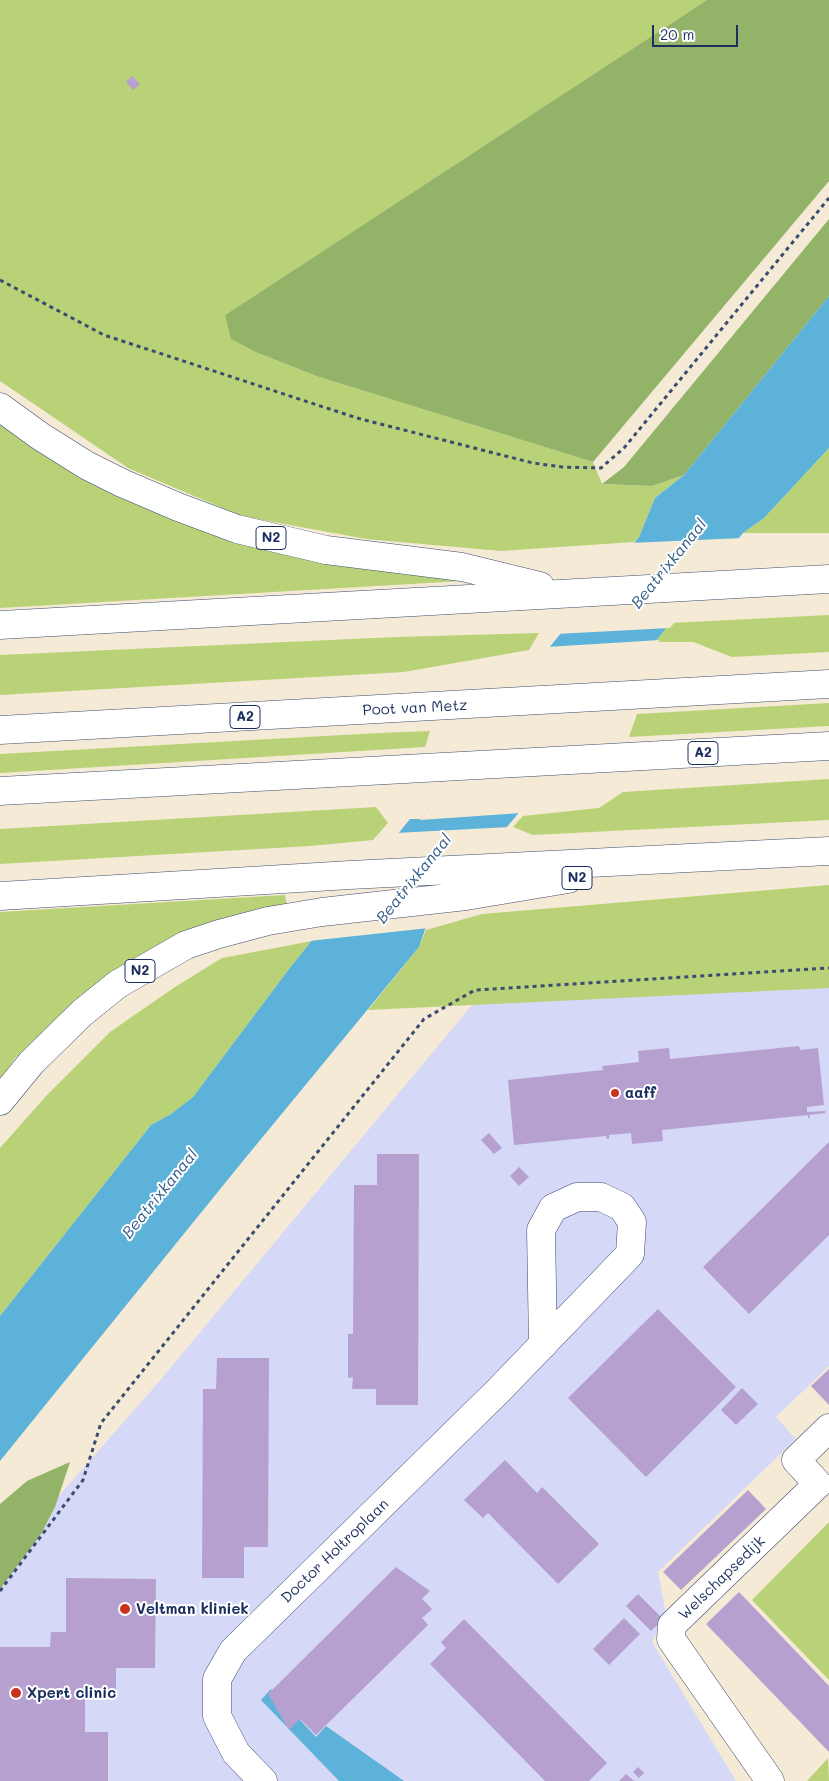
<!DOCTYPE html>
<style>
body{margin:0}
#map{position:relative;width:829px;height:1781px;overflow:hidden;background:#f5ead5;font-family:Mali,sans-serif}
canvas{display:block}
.scale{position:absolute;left:652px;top:25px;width:86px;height:22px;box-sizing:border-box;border:2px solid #1b2f5e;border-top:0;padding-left:6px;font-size:15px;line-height:18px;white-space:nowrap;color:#1b2f5e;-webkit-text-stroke:4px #fff;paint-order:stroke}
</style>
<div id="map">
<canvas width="829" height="1781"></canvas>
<div class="scale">20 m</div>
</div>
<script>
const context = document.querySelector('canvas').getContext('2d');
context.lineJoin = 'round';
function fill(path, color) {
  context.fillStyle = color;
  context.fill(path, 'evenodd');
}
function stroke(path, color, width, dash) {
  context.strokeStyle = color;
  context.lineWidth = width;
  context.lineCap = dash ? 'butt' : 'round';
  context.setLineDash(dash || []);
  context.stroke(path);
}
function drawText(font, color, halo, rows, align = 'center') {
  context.font = font + ' Mali,sans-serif';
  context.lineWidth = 4;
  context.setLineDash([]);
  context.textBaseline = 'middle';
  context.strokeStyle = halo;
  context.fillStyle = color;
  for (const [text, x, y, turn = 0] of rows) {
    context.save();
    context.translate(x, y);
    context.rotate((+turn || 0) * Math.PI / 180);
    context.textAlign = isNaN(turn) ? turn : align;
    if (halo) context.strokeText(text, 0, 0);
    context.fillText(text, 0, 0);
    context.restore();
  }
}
const built = new Path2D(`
 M829,961V1366L776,1417L796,1439L658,1572L666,1616L652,1642L736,1781H0V1563L157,1384L477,999Z`);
const green = new Path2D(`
 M0,0H707L225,315L258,353L316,376L593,462L602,484L652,486L684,475L655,498L639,537L634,542L501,551L366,539L241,516L128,468L0,381Z
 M0,419L114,493L231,542L357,566L462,574V581L0,608Z
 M829,448V533H743L764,518Z
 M829,615V652L732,657L693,642H655L670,623Z
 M539,633L529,650L404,672L0,695V655L396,637Z
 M829,703V726L629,737L637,714Z
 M430,731L425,747L0,773V754L379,733Z
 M829,779V820L533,835L513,827L523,816L599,808L623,792Z
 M376,807L388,823L373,840L310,846L0,864V829Z
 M829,885V988L368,1010L419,947L426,930L482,914Z
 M285,895L287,906L200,927L154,947L81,995L15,1058L0,1079V912Z
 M312,941L289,969L193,1097L171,1114L151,1125L0,1316V1148L47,1095L110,1032L175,987L222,958Z
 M829,1522V1680L752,1600Z
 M828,1758L829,1781H807Z`);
const forest = new Path2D(`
 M707,0H829V181L593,462L316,376L258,353L231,339L225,315Z
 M829,219V296L684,475L652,486L602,484L624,467Z
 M70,1462L55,1507L41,1534L0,1589V1504L27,1481Z`);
const water = new Path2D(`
 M829,296V448L764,518L743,533L655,642L640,645L572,727L573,747L427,924L419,947L238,1167L0,1461V1316L151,1125L171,1114L193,1097L289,969L410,819H421L492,729V718L639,537L655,498L684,475Z
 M271,1689L316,1737L326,1726L404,1781H339L261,1700Z`);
const pier = new Path2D(`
 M742,538L670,628L556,634L630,543Z
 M660,640L656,645H647L644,648H641L627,665V680L587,724L586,727L575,729V749L521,813L420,820L439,796V780L483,727H491L490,716L546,647Z
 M509,827L429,928L309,941L396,833Z`);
const building = new Path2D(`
 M132,76L140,84L133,90L126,82Z
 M799,1046L800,1050L818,1048L824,1105L807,1107V1112L825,1111V1113L809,1115L810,1118H808V1115L662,1130L663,1141L632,1144L631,1133L609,1135V1139H607L606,1136L514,1145L508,1080L603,1070L602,1066L639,1062L638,1051L669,1048L670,1059Z
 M489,1133L502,1148L494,1154L481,1140Z
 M829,1142V1235L749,1314L703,1267Z
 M377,1154H419L418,1405H376V1389H352L353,1377L348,1378V1334H353L354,1185H377Z
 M519,1167L529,1177L519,1186L510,1176Z
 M658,1309L736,1387L646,1477L568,1398Z
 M217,1358H269L268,1547H244V1578H202L203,1389H216Z
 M829,1369V1405L811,1386Z
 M742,1388L758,1404L736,1425L721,1410Z
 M505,1460L537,1493L542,1487L599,1544L558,1584L488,1513L483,1518L464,1500Z
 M748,1490L766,1509L681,1590L663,1572Z
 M396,1567L430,1591L422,1599L432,1609L422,1618L428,1625L316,1735L300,1719L289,1730L268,1694Z
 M66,1578L156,1579L155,1668H116V1698H85V1732H108V1781H0V1647H50L51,1632H66Z
 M739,1592L829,1686V1752L706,1624Z
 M638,1594L663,1619L651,1631L626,1606Z
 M624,1618L640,1634L609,1665L593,1649Z
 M464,1619L607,1763L589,1781H545L430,1664L446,1648L441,1642Z
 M638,1767L644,1773L639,1778L633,1772Z
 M626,1774L634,1781H619Z`);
const path = new Path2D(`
 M0,280L104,335L357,418L533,463L562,467L601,468L624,448L829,198
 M0,1591L83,1480L101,1423L424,1019L475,990L829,968`);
const street = new Path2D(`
 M263,1781L236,1753L217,1716V1679L233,1651L499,1390L630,1254L632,1222L622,1207L601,1197H577L553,1208L541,1230L543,1345
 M770,1781L671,1639L672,1625L818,1484L796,1460L829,1428`);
const highway = new Path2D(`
 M0,407L40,436L86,465L122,483L178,507L237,529L326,550L462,567L540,586
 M0,625L829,579
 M0,730L829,684
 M0,791L829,746
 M0,896L350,875L829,851
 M0,1101L31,1063L82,1013L118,984L186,945L219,934L268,921L322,912L466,896L568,879`);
const markers = [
 [615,1093,5,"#c8321e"],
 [125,1609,6,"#c8321e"],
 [16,1693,6,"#c8321e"]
];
const shields = [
 [271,538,30],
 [245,717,30],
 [703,753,30],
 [577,878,30],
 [140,971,30]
];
const shieldNames = [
 ["N2",271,538],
 ["A2",245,717],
 ["A2",703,753],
 ["N2",577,878],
 ["N2",140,971]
];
const streetNames = [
 ["Poot van Metz",415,708,-3],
 ["Doctor Holtroplaan",335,1551,-44],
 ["Welschapsedijk",722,1578,-44]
];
const poiNames = [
 ["aaff",625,1093],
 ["Veltman kliniek",136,1609],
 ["Xpert clinic",27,1693]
];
const waterNames = [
 ["Beatrixkanaal",669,564,-51],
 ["Beatrixkanaal",414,879,-51],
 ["Beatrixkanaal",160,1194,-51]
];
fill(built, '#d6d8f8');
fill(green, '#bad277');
fill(forest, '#93b468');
fill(water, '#5cb2d9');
fill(pier, '#f5ead5');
fill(building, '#b5a0d0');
stroke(street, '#3c4b70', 29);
stroke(highway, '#3c4b70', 29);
stroke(path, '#3c4b70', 3, [4, 4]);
stroke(street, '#fff', 28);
stroke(highway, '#fff', 28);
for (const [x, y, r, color] of markers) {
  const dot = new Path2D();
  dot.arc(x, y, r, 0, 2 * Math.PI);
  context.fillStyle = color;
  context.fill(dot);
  stroke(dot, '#fff', 2);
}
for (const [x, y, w] of shields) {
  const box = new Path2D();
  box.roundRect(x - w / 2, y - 11.5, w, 23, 4);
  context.fillStyle = '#fff';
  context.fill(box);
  stroke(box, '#1b2f5e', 1);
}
drawText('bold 14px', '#1b2f5e', null, shieldNames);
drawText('15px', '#1b2f5e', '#fff', streetNames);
drawText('bold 15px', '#1b2f5e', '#fff', poiNames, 'left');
drawText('italic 16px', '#325d89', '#fff', waterNames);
</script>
